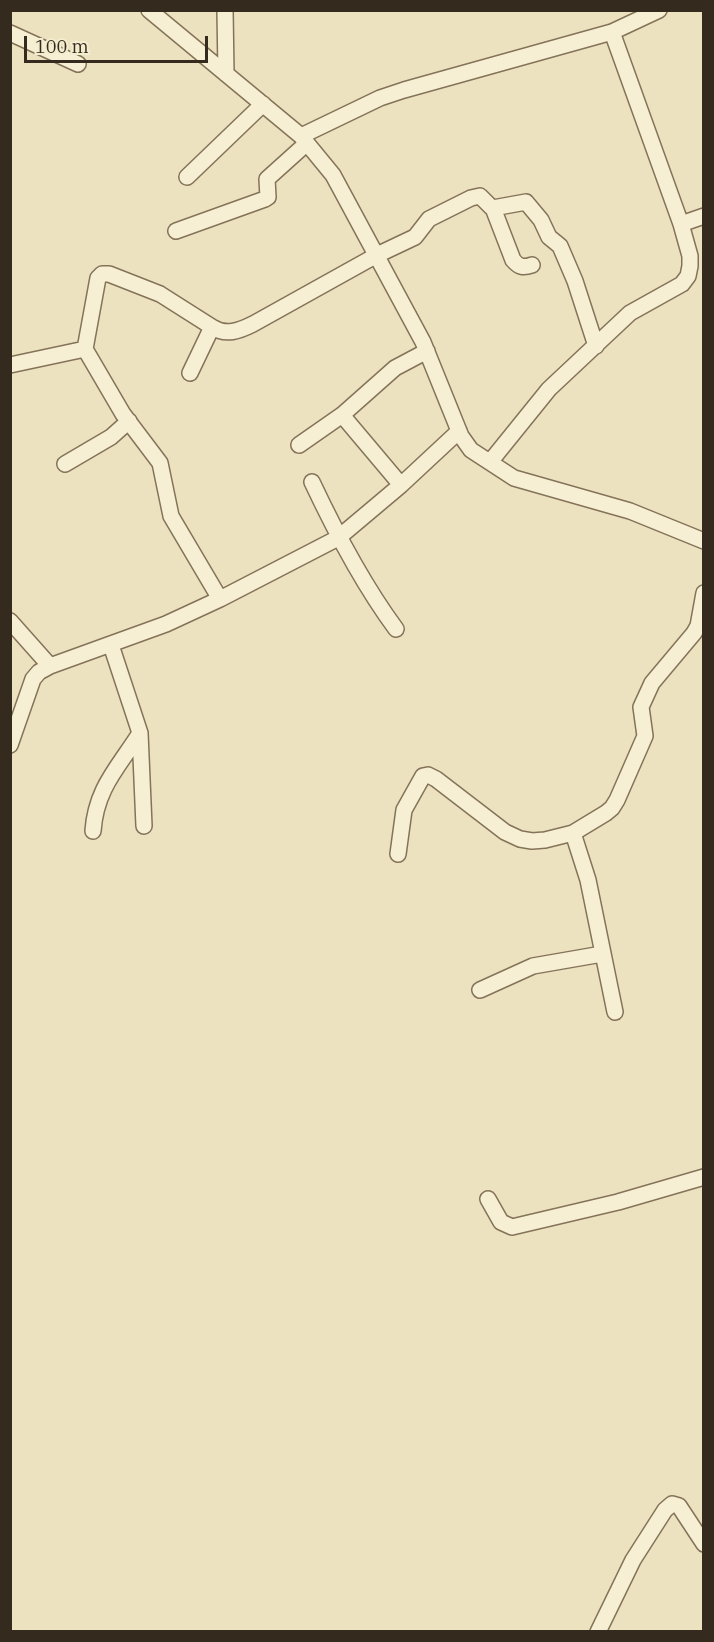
<!DOCTYPE html>
<style>
body{margin:0}
#map{position:relative;width:714px;height:1642px;overflow:hidden;background:#ece2c0;font-family:"IBM Plex Serif",serif}
canvas{display:block}
.frame{position:absolute;inset:0;border:12px solid #342a1d;pointer-events:none}
.scale{position:absolute;left:24px;top:36px;width:184px;height:27px;box-sizing:border-box;border:3px solid #342a1d;border-top:0;padding-left:8px;font-size:18px;line-height:21px;white-space:nowrap;color:#342a1d;-webkit-text-stroke:4px #f4eccf;paint-order:stroke}
</style>
<div id="map">
<canvas width="714" height="1642"></canvas>
<div class="frame"></div>
<div class="scale">100 m</div>
</div>
<script>
const context = document.querySelector('canvas').getContext('2d');
context.lineJoin = 'round';
function stroke(path, color, width, dash) {
  context.strokeStyle = color;
  context.lineWidth = width;
  context.lineCap = dash ? 'butt' : 'round';
  context.setLineDash(dash || []);
  context.stroke(path);
}
const street = new Path2D(`
 M149,10L301,136L333,175L423,342L461,436L471,450L514,478L630,511L704,541
 M225,10L226,74
 M10,33L78,64
 M301,136L380,98L404,90L612,32L659,10
 M187,177L263,104
 M681,224L704,216
 M176,231L265,199L268,197L267,179L307,143
 M532,265C523,268 519,267 513,260L493,208L526,202L541,220L549,237L560,246L575,281L596,346
 M212,327C226,336 239,331 253,324L377,255L415,237L429,219L471,198L480,196L491,207L493,208
 M10,365L85,349
 M190,373L212,327L160,294L109,274H102L98,278L85,349L123,414L160,463L171,516L220,599
 M342,415L401,485
 M299,445L342,415L395,368L427,351
 M490,462L549,389L630,313L682,284L688,276L690,266V256L681,224L612,32
 M65,464L111,437L129,421
 M312,482C336,533 362,583 396,629
 M10,621L50,666
 M111,645L140,733L144,826
 M10,745L33,679L39,672L50,666L166,624L220,599L338,538L401,485L459,431
 M93,831C96,788 118,768 140,733
 M573,833L588,880L615,1012
 M398,854L404,810L423,776L428,775L436,779L505,832L520,839L532,841L545,840L573,833L606,813L612,808L617,800L645,736L641,707L652,683L694,633L698,626L704,593
 M480,990L533,966L602,954
 M488,1199L501,1222L512,1227L618,1202L704,1177
 M598,1632L633,1560L665,1510L672,1504L679,1506L704,1544`);
stroke(street, '#847359', 18);
stroke(street, '#f7efd3', 15);
</script>
